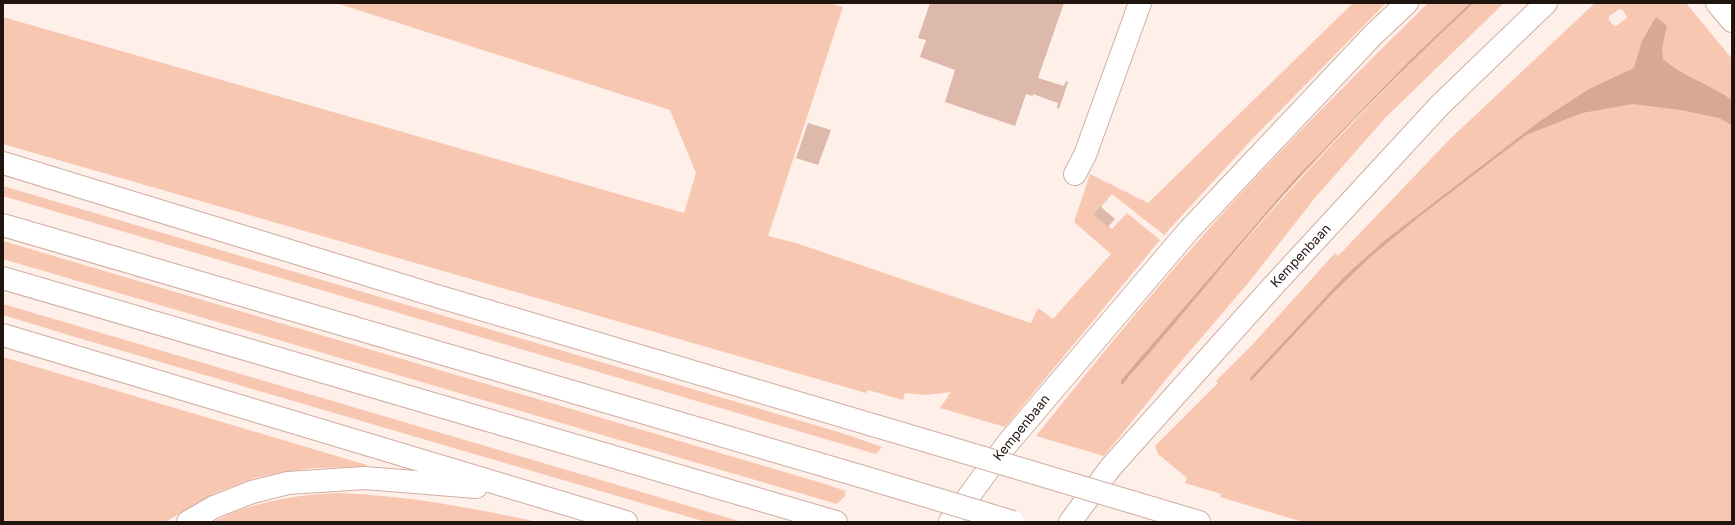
<!DOCTYPE html>
<style>
body{margin:0}
#map{position:relative;width:1735px;height:525px;overflow:hidden;background:#feefe9;font-family:Inter,sans-serif}
canvas{display:block}
.frame{position:absolute;inset:0;border:4px solid #20140f;pointer-events:none}
</style>
<div id="map">
<canvas width="1735" height="525"></canvas>
<div class="frame"></div>
</div>
<script>
const context = document.querySelector('canvas').getContext('2d');
context.lineJoin = 'round';
function fill(path, color) {
  context.fillStyle = color;
  context.fill(path, 'evenodd');
}
function stroke(path, color, width, dash) {
  context.strokeStyle = color;
  context.lineWidth = width;
  context.lineCap = dash ? 'butt' : 'round';
  context.setLineDash(dash || []);
  context.stroke(path);
}
function drawText(font, color, halo, rows, align = 'center') {
  context.font = font + ' Inter,sans-serif';
  context.lineWidth = 3;
  context.setLineDash([]);
  context.textBaseline = 'middle';
  context.strokeStyle = halo;
  context.fillStyle = color;
  for (const [text, x, y, turn = 0] of rows) {
    context.save();
    context.translate(x, y);
    context.rotate((+turn || 0) * Math.PI / 180);
    context.textAlign = isNaN(turn) ? turn : align;
    if (halo) context.strokeText(text, 0, 0);
    context.fillText(text, 0, 0);
    context.restore();
  }
}
const green = new Path2D(`
 M336,3H830L843,7L768,236L796,243L1031,323L1038,308L1053,319L1111,254L1074,222L1090,174L1148,203L1353,3H1386L1254,137L1164,235L1112,194L1101,207L1100,206L1093,215L1112,229L1127,213L1160,240L1005,427L940,408L951,392L926,395L905,393L903,400L868,390L866,393L3,144V17L684,213L696,173L670,110Z
 M1428,3H1470L1408,62L1293,181L1121,380L1129,378C1237,246 1349,119 1474,3H1504L1386,117L1314,199L1249,282L1172,372L1104,456L1036,436C1097,360 1158,285 1223,213C1289,141 1358,72 1428,3Z
 M1595,3H1686L1732,59V522H1303L1220,497L1221,494L1185,483L1187,478L1158,454L1155,446L1218,383L1216,381L1254,343L1335,253L1338,256L1450,139ZM1620,9L1623,10L1627,18L1616,26L1613,25L1609,20V16Z
 M3,186L842,433L882,447L876,454L3,196Z
 M3,241L825,484L846,491L844,494L846,495L837,504L3,259Z
 M3,304L645,493L742,522H706L82,339L3,315Z
 M3,357L367,465V467L314,468L284,472L255,478L215,493L165,522H3Z
 M337,493C405,495 471,508 538,522H213C252,502 294,495 337,493Z`);
const water = new Path2D(`
 M1470,3H1474C1407,65 1343,129 1282,197C1228,258 1177,322 1123,384H1121V380L1293,181L1408,62Z
 M1656,17L1667,26L1662,48L1663,59C1683,77 1710,84 1732,100V125L1719,118L1681,110L1633,104L1582,113L1526,135L1420,216L1368,259L1332,294L1251,381L1250,378L1345,276L1384,241L1540,121L1589,89L1634,68L1642,41Z`);
const building = new Path2D(`
 M930,3H1064L1038,78L1064,86L1066,81L1068,82L1059,109L1057,108L1058,103L1033,94V96L1026,94L1015,126L945,102L955,70L920,57L926,40L918,38Z
 M808,123L831,130L818,165L796,158Z
 M1100,206L1115,219L1108,227L1093,215Z`);
const minor = new Path2D(`
 M1075,174L1085,155L1140,3`);
const highway = new Path2D(`
 M1717,3L1732,21
 M3,163L440,297L893,431
 M3,225L860,476
 M3,278L836,522
 M3,335L626,522
 M1152,508L1199,522
 M188,522L214,507L252,492L288,483L365,478L476,487
 M950,522L1007,444L1189,230L1374,34L1407,3
 M1070,522L1111,467L1274,285L1440,105L1546,3`);
const highwayBridge = new Path2D(`
 M893,431L1152,508
 M860,476L1013,522`);
const streetNames = [
 ["Kempenbaan",1301,256,-47],
 ["Kempenbaan",1022,428,-51]
];
fill(green, '#f8c7b2');
fill(water, '#d9a792');
fill(building, '#dcb9ab');
stroke(minor, '#d1afa1', 24);
stroke(highway, '#d1afa1', 24);
stroke(minor, '#fff', 22);
stroke(highway, '#fff', 22);
stroke(highwayBridge, '#d1afa1', 24, []);
stroke(highwayBridge, '#fff', 22);
drawText('13px', '#20140f', '#fff', streetNames);
</script>
